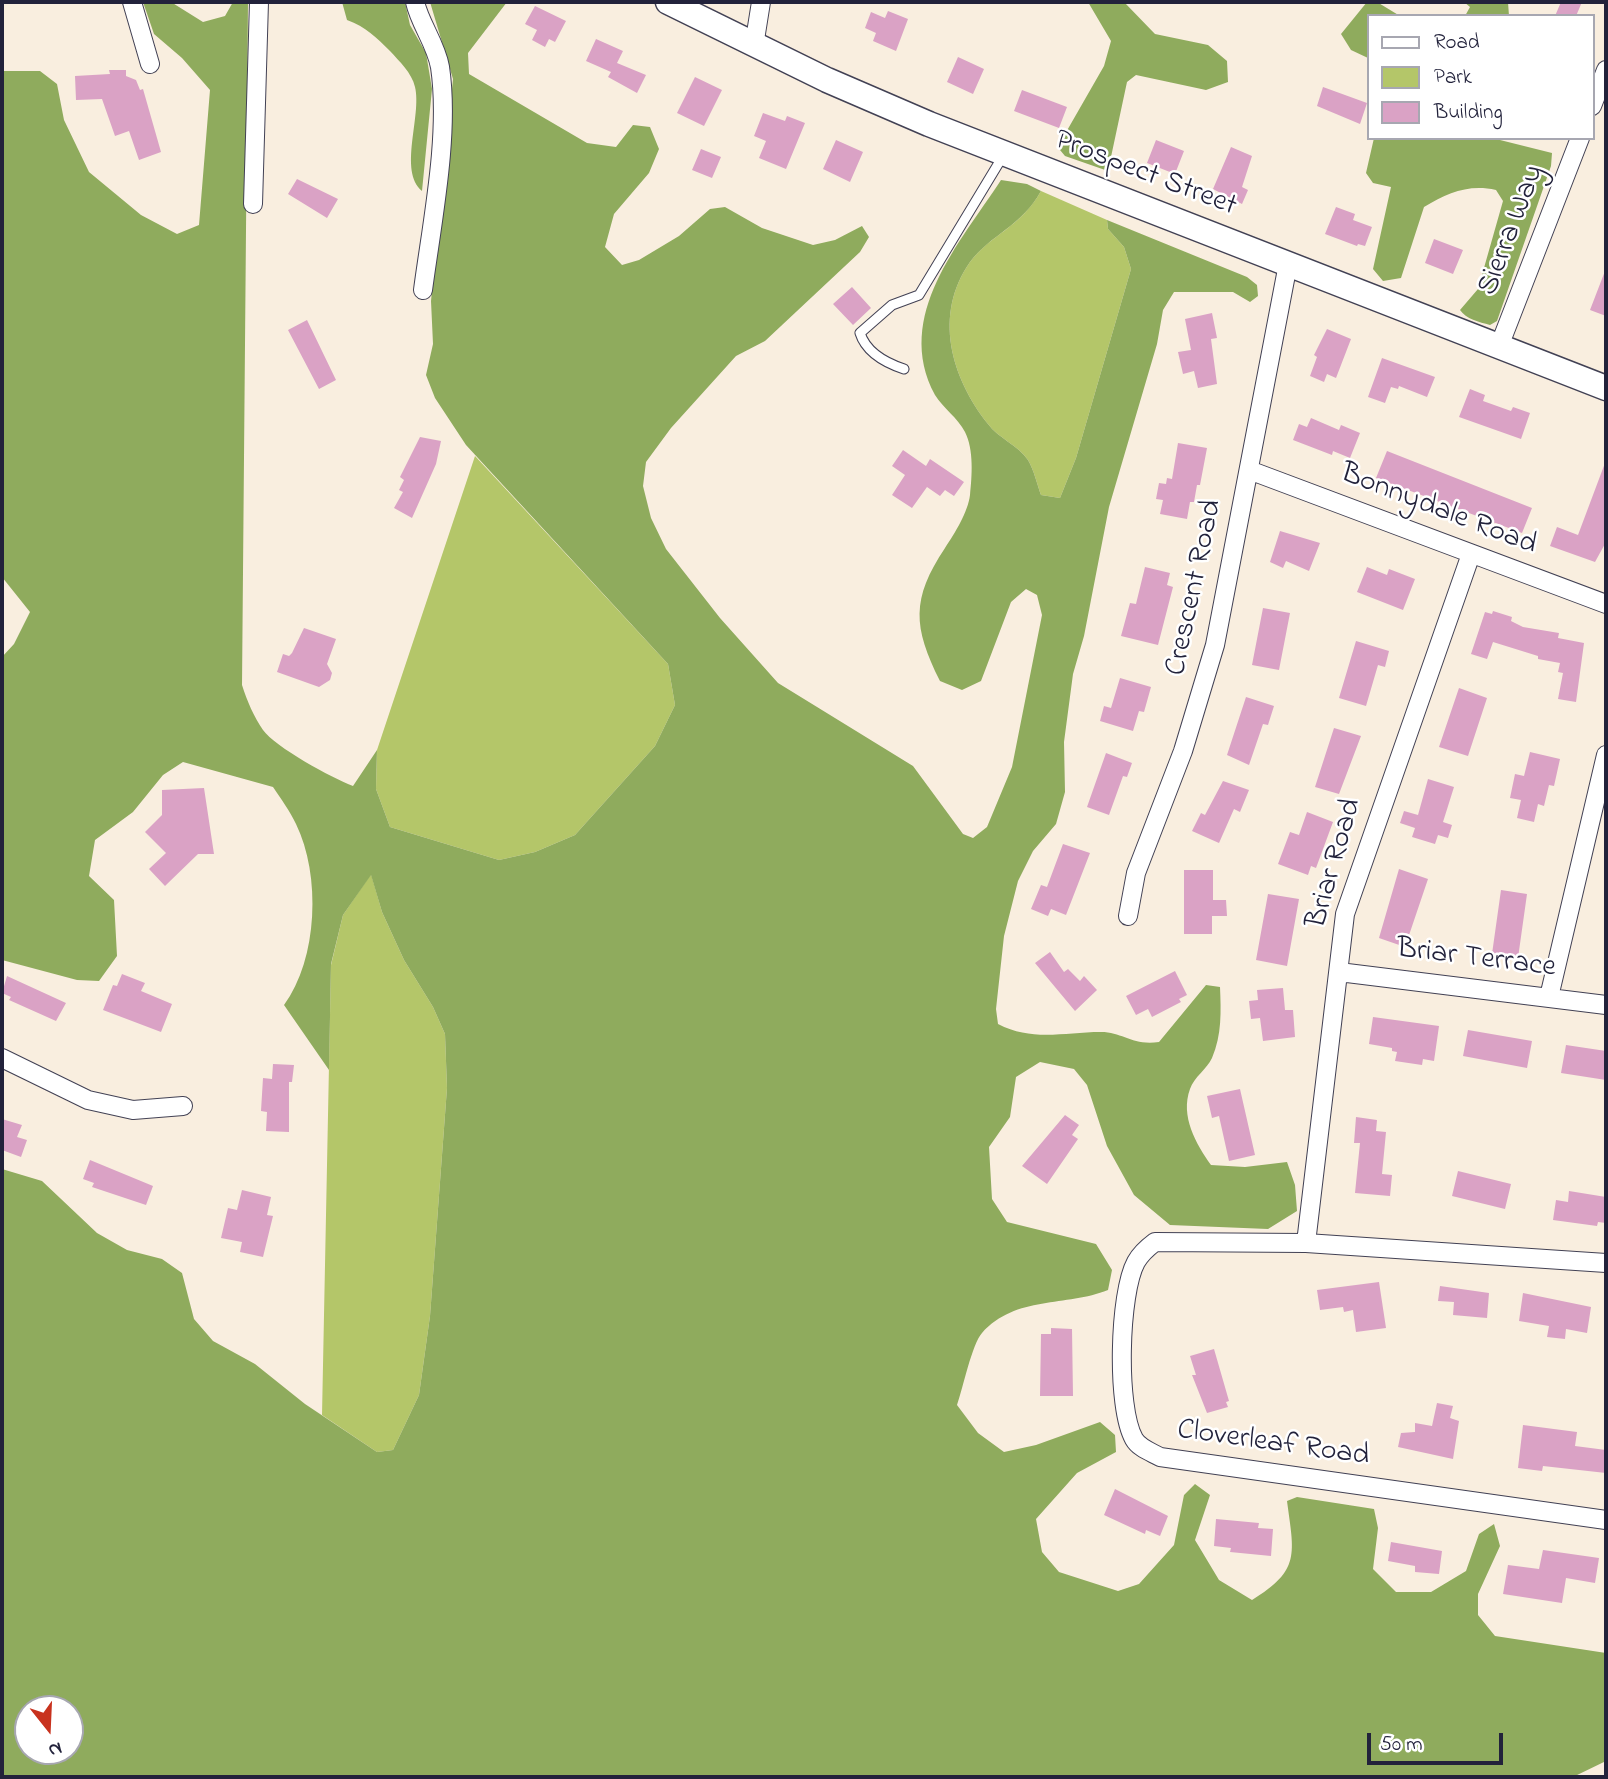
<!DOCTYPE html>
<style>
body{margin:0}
#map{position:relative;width:1608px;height:1779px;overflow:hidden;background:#f9eedf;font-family:"Indie Flower",sans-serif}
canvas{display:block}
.frame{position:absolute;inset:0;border:4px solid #22223b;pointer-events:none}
.legend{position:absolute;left:1367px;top:14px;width:228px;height:126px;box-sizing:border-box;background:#fff;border:2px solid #a7a7b1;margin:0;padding:9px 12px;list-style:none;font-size:21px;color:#22223b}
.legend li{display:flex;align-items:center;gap:14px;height:35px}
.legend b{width:35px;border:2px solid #a7a7b1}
.north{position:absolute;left:14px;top:1695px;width:70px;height:70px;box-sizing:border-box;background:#fff;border:2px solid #a7a7b1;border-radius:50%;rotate:162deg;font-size:19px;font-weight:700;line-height:28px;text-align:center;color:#22223b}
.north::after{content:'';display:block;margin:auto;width:24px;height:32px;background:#c8321e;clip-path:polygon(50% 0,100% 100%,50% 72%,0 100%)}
.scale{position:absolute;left:1367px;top:1733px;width:136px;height:32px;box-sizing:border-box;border:4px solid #22223b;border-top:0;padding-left:9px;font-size:21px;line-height:24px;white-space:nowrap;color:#22223b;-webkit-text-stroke:5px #fff;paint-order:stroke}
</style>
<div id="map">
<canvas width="1608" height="1779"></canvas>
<div class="frame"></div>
<ul class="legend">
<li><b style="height:9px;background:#fff"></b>Road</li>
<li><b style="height:19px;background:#b4c669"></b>Park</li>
<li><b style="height:19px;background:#daa2c5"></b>Building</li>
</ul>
<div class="north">N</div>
<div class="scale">50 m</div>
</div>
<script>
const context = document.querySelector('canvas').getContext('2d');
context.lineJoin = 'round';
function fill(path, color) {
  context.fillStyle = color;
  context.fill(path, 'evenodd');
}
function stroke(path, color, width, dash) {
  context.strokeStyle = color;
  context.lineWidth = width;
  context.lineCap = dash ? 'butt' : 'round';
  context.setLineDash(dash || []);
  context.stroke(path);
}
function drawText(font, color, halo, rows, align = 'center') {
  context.font = font + ' "Indie Flower",sans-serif';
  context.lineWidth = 5;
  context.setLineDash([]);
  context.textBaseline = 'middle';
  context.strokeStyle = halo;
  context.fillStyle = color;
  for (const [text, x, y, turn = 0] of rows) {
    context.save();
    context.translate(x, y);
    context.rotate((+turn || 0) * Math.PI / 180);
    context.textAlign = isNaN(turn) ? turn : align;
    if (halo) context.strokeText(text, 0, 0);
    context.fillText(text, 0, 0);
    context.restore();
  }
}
const green = new Path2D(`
 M1041,191L1107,220L1108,229L1124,247L1131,269L1076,458L1060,498L1041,495C1037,484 1034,470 1028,460C1018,445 998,438 988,424C951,377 933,315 970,262C990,235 1021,227 1041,191Z
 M475,456L668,664L675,705L655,746L575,835L535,852L499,860L390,827L376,789L377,750Z
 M371,874L382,912L404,960L433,1007L445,1034L447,1088L430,1316L419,1395L393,1450L377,1452L322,1415L331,965L343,915Z`);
const forest = new Path2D(`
 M143,2H171L203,22L225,16L233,2H248L242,685C247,701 254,717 263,730C275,747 332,778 353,786L377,750L376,789L390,827L499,860L535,852L575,835L655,746L675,705L668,664L466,445L435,398L426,375L433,344L431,301L453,79L430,2H507L468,53L469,74L587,143L616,147L633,125L650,127L659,149L649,173L614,214L605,247L622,265L639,260L679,236L710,209L725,207L762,228L813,245L835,240L862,226L869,237L860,252L765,341L736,356L671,428L646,462L643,486L651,518L666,549L720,618L778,683L913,766L963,834L973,838L987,827L1012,767L1042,615L1037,595L1026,589L1011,602L981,681L962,690L940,681C913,627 911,599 945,548C955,533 968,512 970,495C972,476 974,450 965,432C958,418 943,408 935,395C893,316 960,243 1001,180L1027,184L1041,191C1022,226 990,235 970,262C933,315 951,377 988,424C998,438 1018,445 1028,460C1034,470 1037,484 1041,495L1060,498L1076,458L1131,269L1124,247L1108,229L1107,220L1247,277L1257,285L1258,296L1250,302L1233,292H1174L1163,310L1157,344L1109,507L1084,636L1073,674L1064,742L1065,792L1056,824L1033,851L1018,881L1004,936L996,1009L998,1024C1033,1042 1064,1032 1101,1032C1123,1032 1132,1046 1159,1042L1206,985L1220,987C1221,1011 1222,1035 1212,1058C1207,1069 1194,1077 1190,1089C1180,1116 1196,1144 1211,1165L1245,1167L1287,1162L1295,1185L1297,1211L1268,1229L1170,1225L1134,1195L1107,1146L1087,1085L1074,1069L1040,1062L1016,1077L1010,1117L989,1147L992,1199L1007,1222L1096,1244L1112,1270L1108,1290C1066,1307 1016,1295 982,1333C972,1344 963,1388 957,1405L978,1433L1004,1452L1036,1445L1100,1422L1115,1435L1116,1452L1077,1473L1036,1519L1042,1552L1059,1572L1118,1591L1139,1584L1174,1545L1184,1495L1195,1484L1210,1495L1195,1540L1219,1580L1252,1600C1301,1570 1294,1554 1287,1501L1297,1497L1374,1509L1378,1528L1373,1569L1396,1592H1431L1466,1571L1479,1534L1494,1524L1500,1546L1478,1594V1615L1495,1636L1606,1653V1761L1573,1777H2V1169L42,1181L97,1233L127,1250L162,1259L182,1273L194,1319L213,1341L255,1364L305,1404L377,1452L393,1450L419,1395L430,1316L447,1088L445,1034L433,1007L404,960L382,912L371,875L343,915L331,964L329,1070L284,1005C318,959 321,875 296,824C290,811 281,799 273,787L183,762L163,775L133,812L95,840L89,876L114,900L117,956L99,981L77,980L2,960V657L14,644L30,612L2,577V71H40L57,84L64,120L89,172L141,215L177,234L199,225L210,90L182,58L154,34ZM28,1709H70V1751H28Z
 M342,2H405L410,25L426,53L432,89L422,191C398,171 422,116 415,87C412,73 399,61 390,51C376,37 366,27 347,20Z
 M1088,2H1124L1155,34L1208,45L1227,61L1228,82L1206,90L1136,75L1127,82L1108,171L1065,156L1060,150L1061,141L1104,66L1111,41Z
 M1367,2H1377L1400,16H1368V58L1351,50L1341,34Z
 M1508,2L1509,16H1465L1470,7L1464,2Z
 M1374,138H1492L1552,153L1551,166L1497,321L1490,325C1479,322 1466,319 1460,310L1478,289L1503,201L1496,190C1468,184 1448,193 1424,207L1401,278L1383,281L1373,269L1391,187L1373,183L1366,173Z`);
const building = new Path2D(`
 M1561,2H1582L1576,16H1555Z
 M535,6L566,21L555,42L549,39L545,47L532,40L537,30L525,24Z
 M888,11L908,19L896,51L873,41L876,33L865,28L871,12L885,18Z
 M596,39L623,51L617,63L646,75L637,93L608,77L611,72L586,61Z
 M958,57L984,69L973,94L947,82Z
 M109,70H126V76L136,80L140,90L143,89L161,152L139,160L129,131L115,136L102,99L76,100L75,76L110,74Z
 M695,77L722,90L704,126L677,113Z
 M1323,87L1367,103L1360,124L1317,106Z
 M1022,90L1067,107L1059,128L1014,111Z
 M763,113L785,121L787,116L805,123L786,169L759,158L766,141L754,136Z
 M836,140L863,152L850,182L823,169Z
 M1156,140L1184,151L1175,174L1147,163Z
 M1231,147L1252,156L1242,187L1248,190L1242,204L1213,189Z
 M701,149L721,157L712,178L692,170Z
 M297,179L338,199L327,218L288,194Z
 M1336,207L1355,214L1353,220L1372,227L1365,246L1358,244L1357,246L1325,234Z
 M1434,239L1463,250L1453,274L1425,263Z
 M1605,271L1606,272V316L1590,310Z
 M852,287L871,308L853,325L833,304Z
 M1212,313L1217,338L1211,339L1217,384L1198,388L1194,371L1183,374L1178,352L1191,350L1185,319Z
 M307,320L336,380L319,389L288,330Z
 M1327,329L1351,339L1336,378L1327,374L1324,382L1310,376L1317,357L1314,355Z
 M1382,358L1435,377L1427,397L1399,386L1398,389L1391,387L1385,403L1368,397Z
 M1470,389L1485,395L1483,401L1511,411L1513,407L1530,413L1521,439L1459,417Z
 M1311,418L1339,430L1341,425L1360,433L1350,458L1333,451L1332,455L1293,440L1299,424L1307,427Z
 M420,437L441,441L436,464L412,518L394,508L403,492L399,490L404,480L400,477Z
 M1178,443L1207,448L1200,485H1197L1194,502H1190L1187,519L1160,514L1163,500L1156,499L1159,483L1166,484L1167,478L1172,479Z
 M903,450L926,466L930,459L964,482L954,496L945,490L940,496L927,487L912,508L892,495L905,475L892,466Z
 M1387,451L1532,508L1522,533L1376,478Z
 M1605,463L1606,542L1595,562L1550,546L1557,527L1578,535Z
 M1280,531L1320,543L1309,571L1286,561L1283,568L1270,562Z
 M1145,567L1170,573L1167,585L1173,587L1158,645L1121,636L1130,603L1136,604Z
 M1367,567L1387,575L1389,569L1415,579L1403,610L1357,592Z
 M1263,608L1290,613L1279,670L1252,665Z
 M1493,611L1512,617L1511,621L1523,627L1559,633L1558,638L1584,643L1576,702L1558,699L1563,673L1558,672L1560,663L1538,659V656L1493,642L1487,659L1471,654L1485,612L1492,614Z
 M304,628L336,639L327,664L332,673L330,680L319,687L277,672L283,654L289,656L292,653Z
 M1356,641L1389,651L1385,667L1378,665L1366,706L1339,698Z
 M1120,678L1151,687L1144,712L1139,711L1133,731L1100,721L1104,706L1111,708Z
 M1459,688L1487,698L1468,756L1439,747Z
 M1246,697L1274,706L1268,725L1263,724L1249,765L1227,755Z
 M1334,728L1361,736L1339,794L1315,787Z
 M1530,752L1560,759L1554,786L1549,785L1544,806L1538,804L1534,822L1517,818L1521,800L1510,798L1515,774L1524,776Z
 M1106,753L1132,763L1127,777L1123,776L1109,815L1087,807Z
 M1428,779L1454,787L1443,822L1452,825L1448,838L1438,835L1435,844L1412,837L1415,828L1400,823L1404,811L1418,815Z
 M1223,781L1249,790L1240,812L1234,809L1219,843L1192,831L1201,813L1205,815Z
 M204,788L214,854H198L165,886L149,869L166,853L145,832L162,815V790Z
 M1307,812L1333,822L1316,868L1311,866L1308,875L1278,864L1290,832L1299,835Z
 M1063,844L1090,853L1066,915L1051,909L1048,916L1031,909L1041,885L1047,887Z
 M1399,869L1428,879L1405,947L1379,938Z
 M1184,870H1213V900H1226L1227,916H1212V934H1184Z
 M1501,890L1527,894L1518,958L1492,954Z
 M1268,894L1299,899L1287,966L1256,960Z
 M1050,952L1064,972L1068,969L1080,981L1084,976L1097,990L1075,1011L1035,963Z
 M1175,971L1187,995L1179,999L1181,1002L1152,1017L1148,1009L1136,1015L1126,996Z
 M122,974L145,983L141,991L172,1004L161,1032L103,1010L113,985L117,986Z
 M7,976L66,1003L56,1021L9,1000L11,997L2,993Z
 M1283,988L1285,1010H1293L1295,1037L1263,1041L1260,1018L1251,1019L1249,1001L1258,1000L1257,990Z
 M1373,1017L1439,1026L1434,1061L1423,1059L1422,1065L1395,1061L1397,1052L1392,1051V1048L1369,1044Z
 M1468,1030L1532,1041L1527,1068L1463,1056Z
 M1566,1045L1606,1051V1080L1561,1073Z
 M273,1064L294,1065L292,1082H289V1132L266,1131L267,1112L261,1111L263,1078L272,1079Z
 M1240,1089L1255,1155L1229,1161L1219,1116L1212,1118L1207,1096Z
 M1065,1115L1079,1125L1072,1135L1078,1139L1047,1184L1022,1166Z
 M1356,1117L1377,1120L1376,1131L1386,1132L1382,1174L1392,1175L1390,1196L1355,1193L1360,1143H1354Z
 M2,1119L22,1125L17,1137L27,1140L21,1157L2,1150Z
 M90,1160L153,1186L146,1205L92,1187L94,1183L83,1179Z
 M1458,1171L1511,1184L1505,1209L1452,1196Z
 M242,1190L271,1197L267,1215L273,1216L263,1257L240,1252L242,1242L221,1238L228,1208L237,1210Z
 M1569,1191L1606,1197V1223L1598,1222L1597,1226L1553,1220L1556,1200L1568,1202Z
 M1379,1282L1386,1328L1356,1332L1353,1310L1344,1312L1343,1307L1320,1310L1317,1290Z
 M1440,1286L1489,1293L1487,1318L1453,1315L1454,1302L1438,1301Z
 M1523,1293L1591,1307L1587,1333L1566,1329L1565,1339L1547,1337L1549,1326L1519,1321Z
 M1051,1328L1072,1329L1073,1396H1040L1041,1334H1051Z
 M1214,1349L1229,1401L1226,1402L1228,1407L1207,1413L1192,1375H1196L1190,1356Z
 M1437,1403L1453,1406L1450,1418L1459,1421L1453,1459L1398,1447L1401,1433L1415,1432V1423L1432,1426Z
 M1523,1425L1577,1432L1575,1446L1606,1450V1473L1543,1466L1542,1471L1518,1468Z
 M1115,1489L1168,1516L1160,1536L1146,1530L1145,1534L1104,1515Z
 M1216,1519L1259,1523L1258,1528L1273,1529L1271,1556L1230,1552L1231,1548L1214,1546Z
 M1391,1542L1442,1551L1439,1574L1415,1572V1566L1388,1561Z
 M1543,1550L1599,1558L1595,1583L1566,1578L1562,1603L1503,1594L1508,1565L1539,1569Z`);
const lane = new Path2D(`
 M904,369C886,363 866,352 860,333L892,305L919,295L1003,156`);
const street = new Path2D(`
 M132,2L150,64
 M415,2C420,24 436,44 440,67C450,134 432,222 423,290
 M754,46L761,2
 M1592,106L1606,70
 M253,204L259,2
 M1500,344L1580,138
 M1249,470L1606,604
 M1128,916L1136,873L1183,751L1215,645L1288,264
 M1339,972L1606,1005
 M1549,997L1606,755
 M2,1058L88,1100L133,1110L183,1106
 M1306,1243L1345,914L1471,554
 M1606,1263L1306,1243L1155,1242C1147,1248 1141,1253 1136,1262C1119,1293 1116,1407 1134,1439C1139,1448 1151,1452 1160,1457L1606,1520`);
const secondary = new Path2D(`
 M668,2L827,80L929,124L1606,388`);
const streetNames = [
 ["Prospect Street",1145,175,21],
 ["Sierra Way",1513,231,-69],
 ["Bonnydale Road",1438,511,21],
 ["Crescent Road",1196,588,-78],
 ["Briar Road",1336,864,-74],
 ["Briar Terrace",1476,960,7],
 ["Cloverleaf Road",1273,1445,8]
];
fill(green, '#b4c669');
fill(forest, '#8fab5d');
fill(building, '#daa2c5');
stroke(lane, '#424154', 11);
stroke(street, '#424154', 20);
stroke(secondary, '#424154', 27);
stroke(lane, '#fff', 9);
stroke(street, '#fff', 18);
stroke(secondary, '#fff', 24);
drawText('30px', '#22223b', '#fff', streetNames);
</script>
